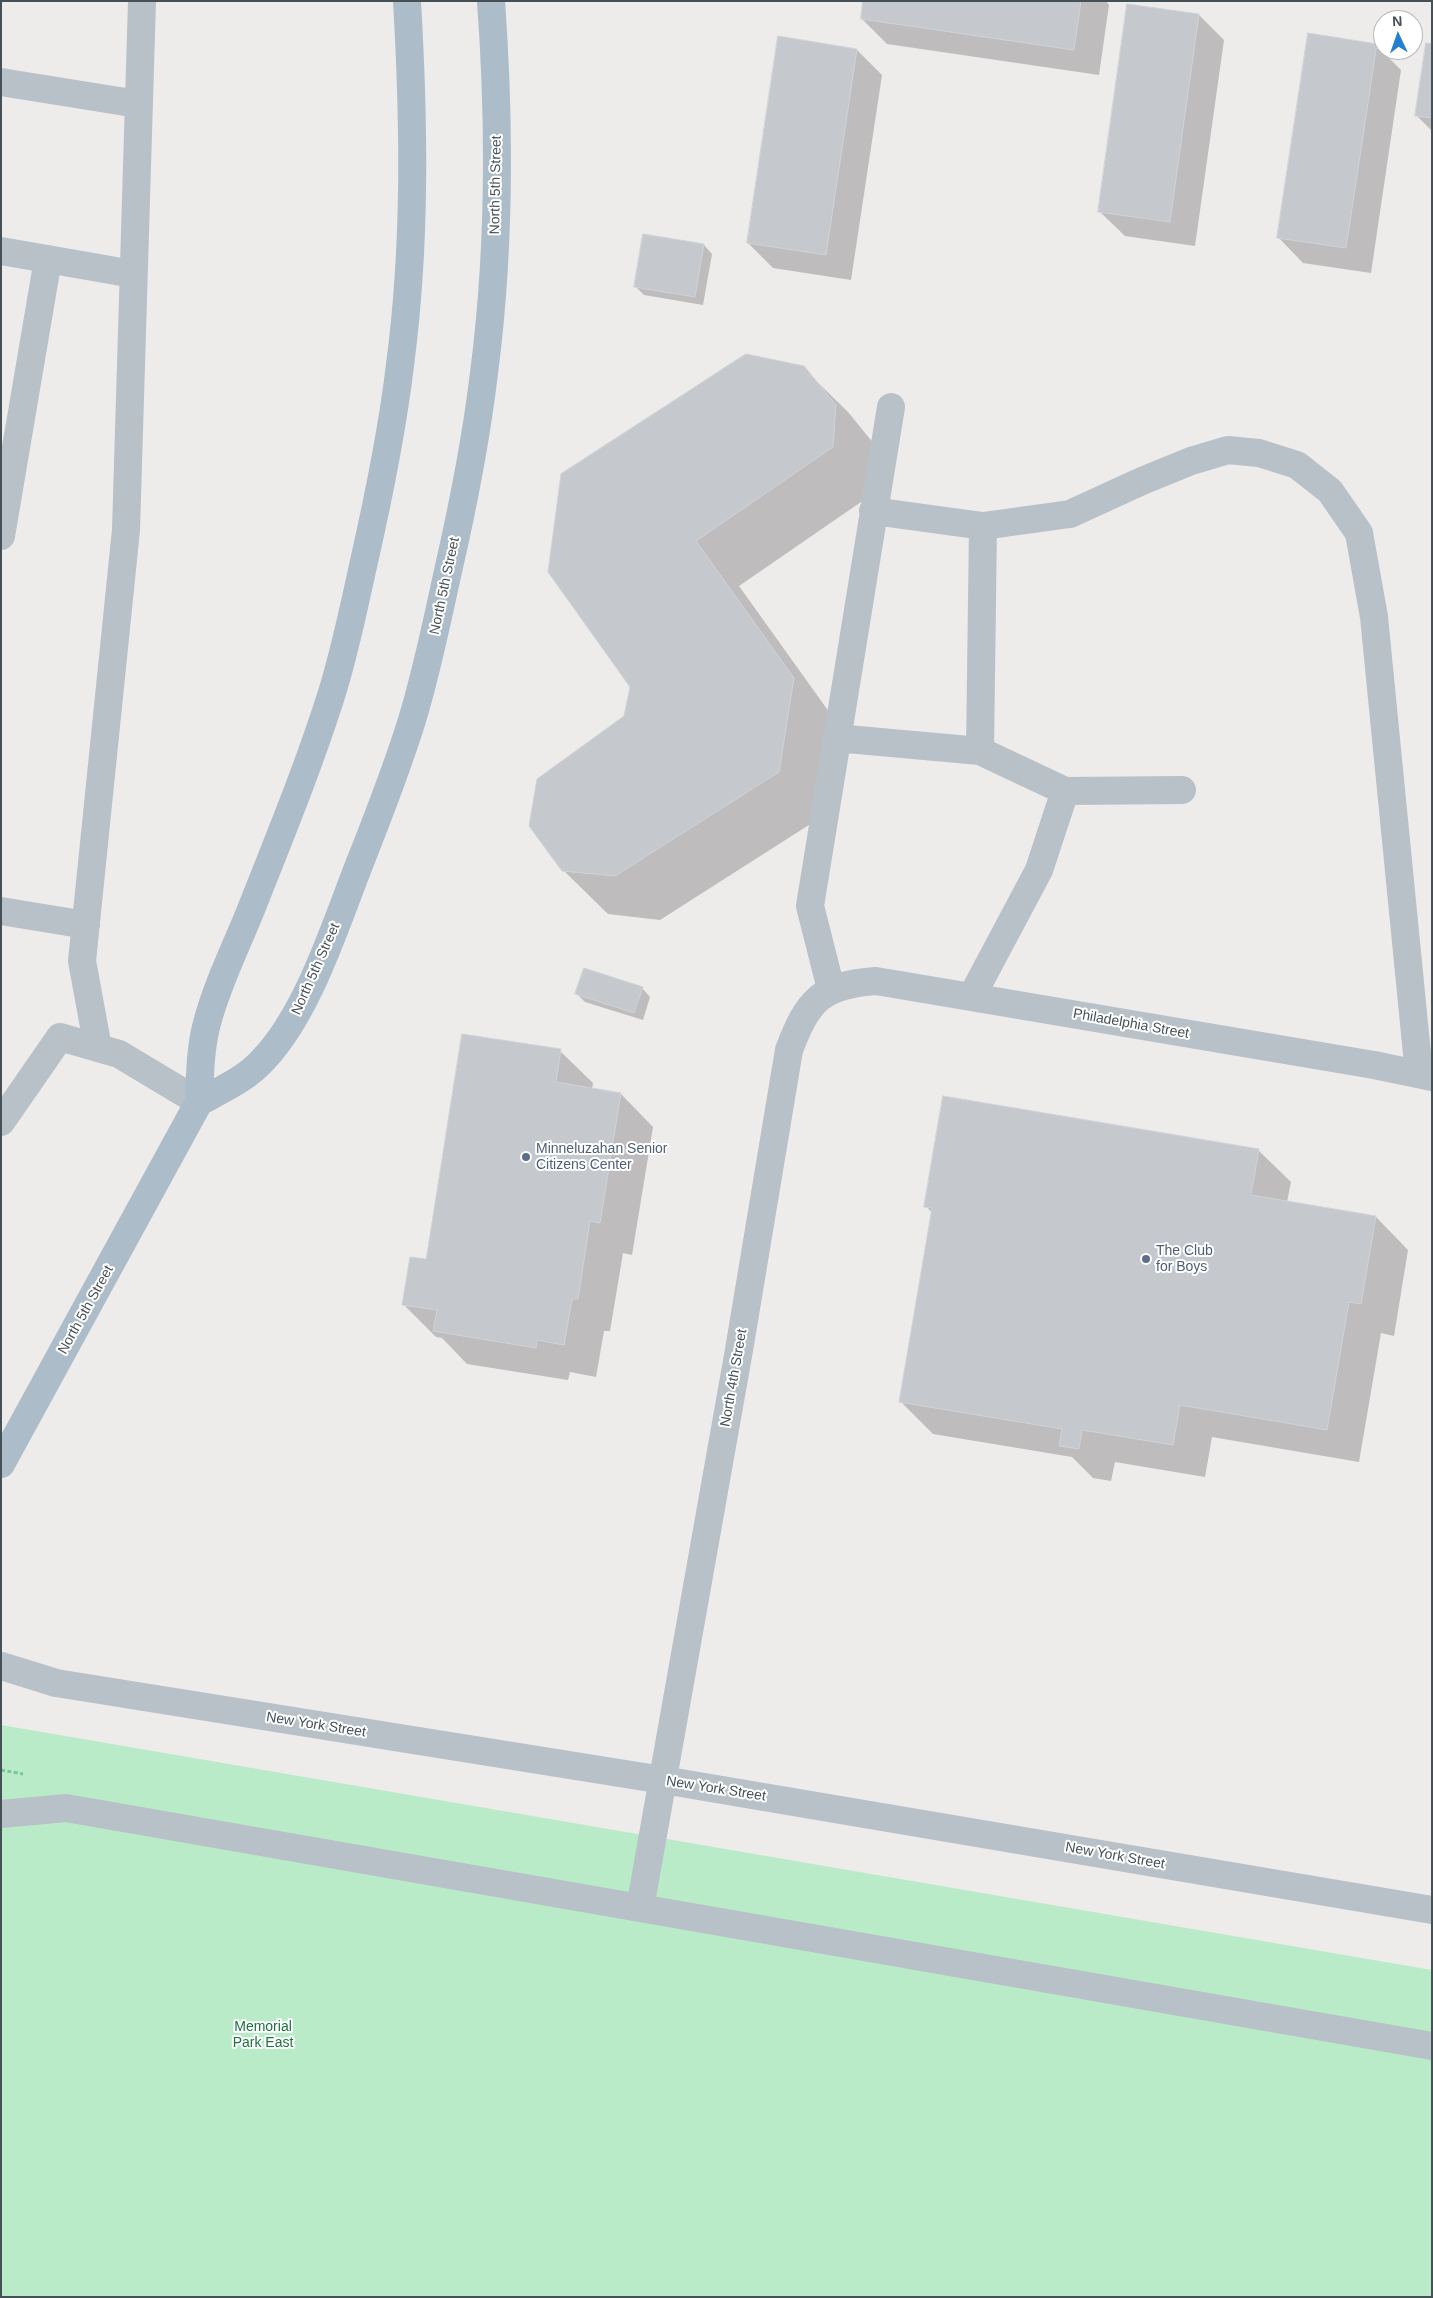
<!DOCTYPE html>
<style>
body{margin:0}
#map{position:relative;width:1433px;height:2298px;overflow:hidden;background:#eeebeb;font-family:Helvetica,sans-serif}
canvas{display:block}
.frame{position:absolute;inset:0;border:2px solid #455057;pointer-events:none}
.north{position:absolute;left:1373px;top:10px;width:50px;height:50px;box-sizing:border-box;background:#fff;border:1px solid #b5b9bc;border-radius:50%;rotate:357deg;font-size:14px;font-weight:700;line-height:20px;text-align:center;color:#455057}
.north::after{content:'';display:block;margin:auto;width:18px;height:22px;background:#227fd1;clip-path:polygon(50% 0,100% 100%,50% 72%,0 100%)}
</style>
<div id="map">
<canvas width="1433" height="2298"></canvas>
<div class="frame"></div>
<div class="north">N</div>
</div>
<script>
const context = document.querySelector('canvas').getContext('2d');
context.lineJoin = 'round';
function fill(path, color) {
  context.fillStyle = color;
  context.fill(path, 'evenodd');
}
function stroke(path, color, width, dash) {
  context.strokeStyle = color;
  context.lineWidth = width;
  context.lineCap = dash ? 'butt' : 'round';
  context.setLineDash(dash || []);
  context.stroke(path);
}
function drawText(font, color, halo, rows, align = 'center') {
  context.font = font + ' Helvetica,sans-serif';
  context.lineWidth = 4;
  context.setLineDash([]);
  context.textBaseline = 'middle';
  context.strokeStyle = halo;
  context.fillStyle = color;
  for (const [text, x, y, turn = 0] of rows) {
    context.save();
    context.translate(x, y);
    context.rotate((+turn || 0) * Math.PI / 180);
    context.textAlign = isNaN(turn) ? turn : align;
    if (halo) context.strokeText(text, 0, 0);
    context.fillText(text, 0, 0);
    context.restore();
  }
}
const green = new Path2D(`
 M1,1725L1432,1970V2297H1Z`);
const shadow = new Path2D(`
 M865,1H1106L1109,5L1099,75L887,44L862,19Z
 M1199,15L1224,40L1195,246L1125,236L1099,211Z
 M1376,45L1401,70L1371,273L1303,263L1278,237Z
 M1432,45V131L1416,115Z
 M857,50L882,75L851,280L773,268L748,243Z
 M704,245L712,254L703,305L644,295L635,286Z
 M803,368L848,412L879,450L877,491L739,586L837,723L823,816L660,920L608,914L563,870L625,717L631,687L550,571Z
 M642,988L650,997L643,1020L585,1002L576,993Z
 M560,1051L593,1083L592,1089L621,1094L653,1127L632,1255L623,1253L610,1331H604L596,1377L570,1372L568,1380L467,1364L442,1338L436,1337L404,1305L427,1261Z
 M1258,1150L1291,1182L1287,1202L1376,1217L1408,1250L1394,1336L1381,1333L1359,1462L1212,1437L1205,1477L1115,1462L1111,1481L1093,1478L1072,1457L933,1434L900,1401L932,1213L926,1206Z`);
const building = new Path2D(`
 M863,1H1081L1074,50L861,19Z
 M1127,4L1199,14L1170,222L1098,212Z
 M1308,33L1377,44L1346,248L1277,238Z
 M778,36L857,49L826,255L747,243Z
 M1426,43L1432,44V118L1415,116Z
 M643,234L704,244L695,297L634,287Z
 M746,354L804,366L836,405L833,447L696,541L794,678L779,772L615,876L562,871L529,826L537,779L624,716L630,687L548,572L561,474Z
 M584,968L643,987L634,1013L575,994Z
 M462,1034L561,1049L556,1082L621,1093L600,1223L590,1221L578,1299H572L564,1345L537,1340L536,1348L433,1331L437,1310L402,1305L410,1257L426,1259Z
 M943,1096L1259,1149L1251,1195L1376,1216L1361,1304L1349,1302L1327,1430L1180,1405L1173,1445L1082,1430L1079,1449L1059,1446L1062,1429L899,1402L932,1208L924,1207Z`);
const path = new Path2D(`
 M1,1770L23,1774`);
const minor = new Path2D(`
 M1,82L138,104
 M1,251L133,274
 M873,511L983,526L1070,514L1142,481L1191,461L1228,450L1259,453L1297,465L1330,491L1359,533L1374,617L1419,1074
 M1,536L48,259
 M836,738L980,751L983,526
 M980,751L1065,791L1182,790
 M1,911L86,925
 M831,989L810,906L891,407
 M972,996L1039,870L1065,791
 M98,1048L82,961L126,530L142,1
 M1,1122L60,1037L119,1054L199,1102
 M1,1666L56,1683L663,1780L1432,1910
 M1,1814L66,1808L1432,2046
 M640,1908L739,1350L789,1050C808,1000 821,985 876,981L1374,1065L1432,1077`);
const major = new Path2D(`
 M199,1102C221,1090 246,1079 263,1060C308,1013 335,926 359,865C378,817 397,769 412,720C427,671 437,621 448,571C463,506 476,440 484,373C500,250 500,125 491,1
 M1,1464L199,1102C200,1076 200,1049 207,1023C217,985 235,949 250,912C278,841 307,771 330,699C344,656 353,611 363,566C378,500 392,433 400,365C416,244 414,122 407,1`);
const markers = [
 [526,1157,5,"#5c6f8a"],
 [1146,1259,5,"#5c6f8a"]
];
const streetNames = [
 ["North 5th Street",496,185,-89],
 ["North 5th Street",445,586,-78],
 ["North 5th Street",316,969,-66],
 ["Philadelphia Street",1131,1024,10],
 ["North 5th Street",86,1310,-61],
 ["North 4th Street",734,1378,-80],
 ["New York Street",316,1725,9],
 ["New York Street",716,1789,9],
 ["New York Street",1115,1856,10]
];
const serviceNames = [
 ["Minneluzahan Senior",536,1149],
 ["Citizens Center",536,1165],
 ["The Club",1156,1251],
 ["for Boys",1156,1267]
];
const parkNames = [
 ["Memorial",263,2027],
 ["Park East",263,2043]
];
fill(green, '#baebc8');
fill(shadow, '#0003');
fill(building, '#c5c9ce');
stroke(building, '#cfd2d7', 1);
stroke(path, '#74c796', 3, [4, 2.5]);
stroke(minor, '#b7c1c7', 28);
stroke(major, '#acbdc9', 28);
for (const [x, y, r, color] of markers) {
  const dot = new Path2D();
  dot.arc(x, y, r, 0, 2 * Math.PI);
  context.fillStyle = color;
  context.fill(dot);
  stroke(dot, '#fff', 2);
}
drawText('14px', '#455057', '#fff', streetNames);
drawText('14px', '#4e5e75', '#fff', serviceNames, 'left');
drawText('14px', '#1b733f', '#fff', parkNames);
</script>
